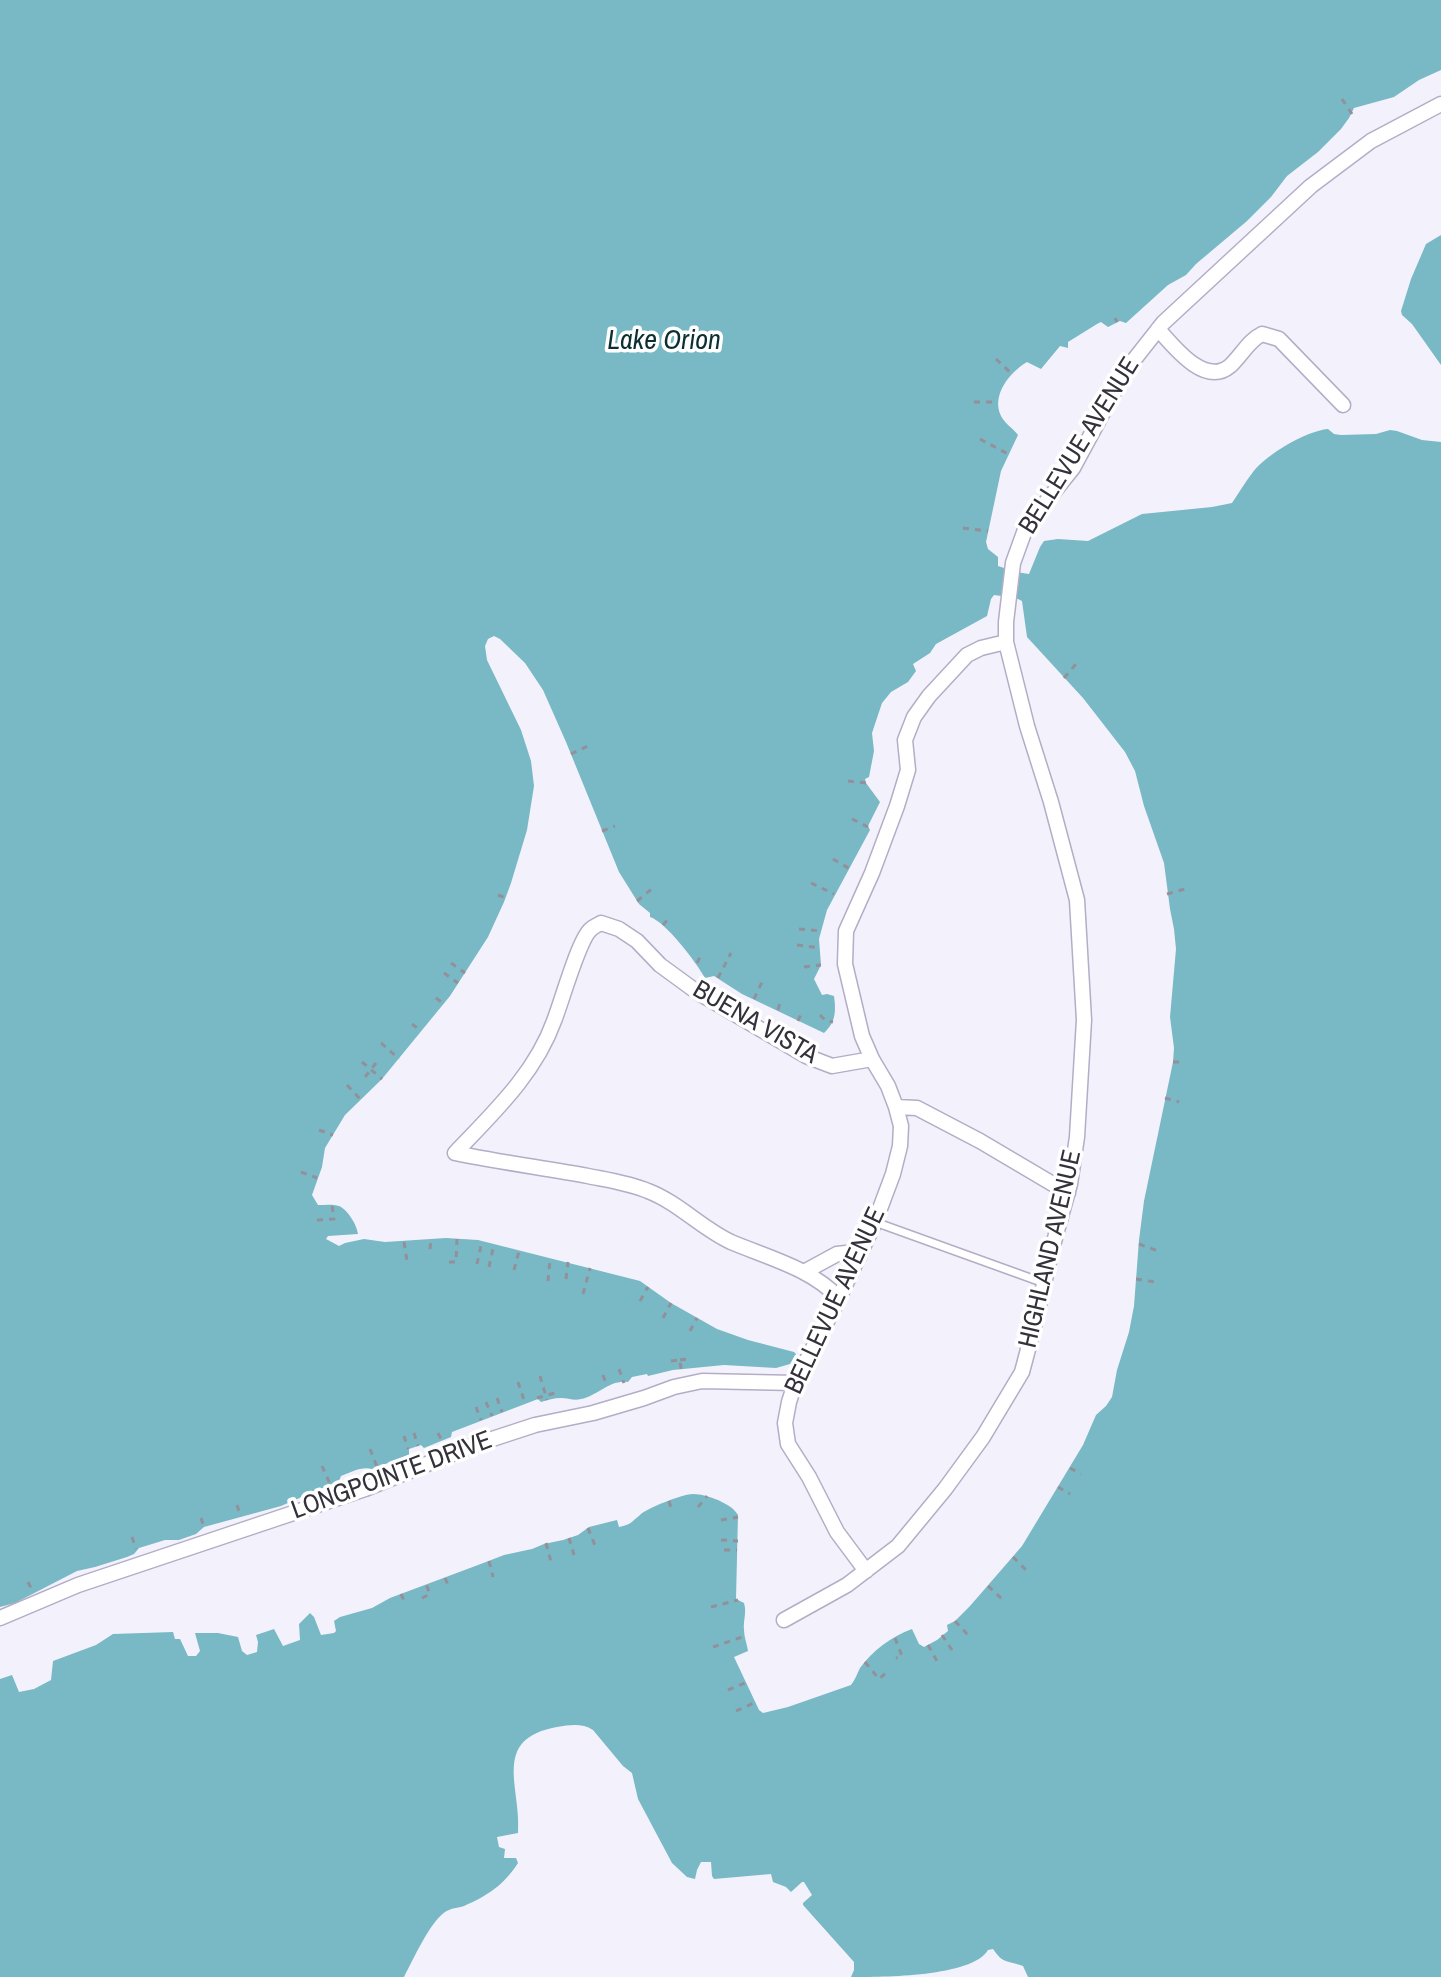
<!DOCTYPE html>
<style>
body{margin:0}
canvas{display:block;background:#f3f1fb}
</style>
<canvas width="1441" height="1977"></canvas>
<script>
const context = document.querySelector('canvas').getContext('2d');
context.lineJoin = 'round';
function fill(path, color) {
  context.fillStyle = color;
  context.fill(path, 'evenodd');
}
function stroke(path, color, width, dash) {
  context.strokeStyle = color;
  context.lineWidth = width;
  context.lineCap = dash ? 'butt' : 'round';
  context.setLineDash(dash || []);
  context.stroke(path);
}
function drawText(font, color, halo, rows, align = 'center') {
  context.font = font + ' "Archivo Narrow",sans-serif';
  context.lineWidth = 7;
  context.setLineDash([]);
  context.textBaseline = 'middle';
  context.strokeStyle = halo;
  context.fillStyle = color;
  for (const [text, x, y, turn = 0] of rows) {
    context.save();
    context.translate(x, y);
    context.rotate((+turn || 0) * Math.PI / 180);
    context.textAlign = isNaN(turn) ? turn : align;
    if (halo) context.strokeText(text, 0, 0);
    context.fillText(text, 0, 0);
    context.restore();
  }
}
const water = new Path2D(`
 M0,0H1441V70L1419,80L1394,97L1354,108L1349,118L1341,129L1318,152L1287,176L1271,197L1247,221L1196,264L1186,275L1168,285L1126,323L1120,321L1108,327L1101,322L1097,324L1068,342V348L1060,346L1041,369L1027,362C1010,372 991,395 1001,416C1005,424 1013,428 1018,435L1001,471L986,542L988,549L998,557V566L1016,572L1029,574L1040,547L1044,541L1058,539L1088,541L1142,514L1212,507L1232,503C1239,493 1245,482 1253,472C1267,454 1306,431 1328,429L1334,434L1341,435L1376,434L1390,430L1397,431L1422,440L1441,442V1977H1028L1023,1966C1007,1960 1003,1964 993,1949L988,1950C972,1977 883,1977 851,1977L854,1970V1962L803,1905V1903L812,1895L804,1882H802L791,1892L786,1887L773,1882L771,1874L714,1879L712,1876L711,1862H701L697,1870L695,1879L687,1877L672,1863L638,1799L632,1773L623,1766L593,1730C582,1723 570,1725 557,1727C490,1739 522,1788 518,1833L497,1837L499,1847L505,1849L504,1858H516L518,1863C504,1885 487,1896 464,1906C458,1908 451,1908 445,1912C430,1922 413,1960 404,1977H0V1679L12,1675L19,1692L34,1689L51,1680L53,1661L96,1645L113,1634L173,1632L175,1639H180L188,1656H196L200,1651L195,1633H218L238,1637L242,1651L247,1655L257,1652L258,1642L256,1635L274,1629L283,1646L300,1640L299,1624L310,1613L314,1617L321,1635L334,1633L336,1631L334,1621L340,1617L372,1608L390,1598L486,1562L504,1555L532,1549L544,1544L563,1540L578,1535L589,1527L617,1520L619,1527C632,1524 630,1523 640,1515C647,1508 683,1494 693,1494C701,1494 710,1497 718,1500C726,1504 733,1507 738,1515L736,1599L744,1603C747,1613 743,1620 744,1630C744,1637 747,1644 748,1651L734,1657L759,1710L763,1713L788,1707L851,1685C855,1680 857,1674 860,1668C872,1651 892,1636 912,1629L919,1644L924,1647L937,1640L948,1631L947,1625L955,1621L970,1606L1022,1546L1083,1445L1096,1415L1106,1406L1112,1397L1117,1370L1129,1332L1134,1306L1139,1240L1144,1201L1173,1062L1174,1048L1170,1017L1176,949L1174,929L1170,909L1164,863L1144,806L1135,771L1125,752L1083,698L1027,637L1022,601L1016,598L994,595L991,599L987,616L936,644L930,653L913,664L916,671L908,682L891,692L882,703L872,733L874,751L869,777L865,779L866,783L880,802L868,826L870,830L827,910L819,939L821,965L814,979L822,995L827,994L834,996C836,1011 836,1022 824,1033L742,994L714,976L705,978C696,962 666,922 650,917V913L639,904L619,872L566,742L543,690L525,663L500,639L494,636L488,639L485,646L487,660L521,730L531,761L534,786L527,830L511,883L504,902L488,937L450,996L382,1079L345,1115L325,1148L322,1167L312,1195L318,1205C325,1205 333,1204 339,1206C348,1210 357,1225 358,1234L328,1236L326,1239L339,1246L345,1243L364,1239L385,1242L446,1238L478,1240L640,1281L671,1303L717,1329L748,1340L794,1352L796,1354L790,1364L776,1368L724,1365L673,1370L648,1376L647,1374L632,1377L628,1382C610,1379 597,1396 581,1399C574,1401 568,1398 561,1398C554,1398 548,1400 541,1402L538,1399L452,1432L451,1437L424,1448L421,1445L409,1449V1455L372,1469C362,1466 351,1472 341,1476L339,1481L281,1506L204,1527L196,1534L179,1540H165L139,1548L134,1554L127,1557L95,1567L77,1571L15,1603L0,1607Z
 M1441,235V365L1412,324L1402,315L1401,311L1411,279L1426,244Z`);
const path = new Path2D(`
 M1342,99L1352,114
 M1115,318L1117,322
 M996,359L1012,374
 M974,402H998
 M980,439L1008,454
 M963,528L988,531
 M1064,678L1076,664
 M571,754L590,745
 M848,781L866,783
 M852,819L868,827
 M602,831L615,826
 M833,859L850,869
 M811,883L834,894
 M1167,894L1185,889
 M498,895L506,898
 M637,901L653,888
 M663,925L669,918
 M799,929L821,931
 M797,945L820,948
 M451,963L465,973
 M697,963L702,953
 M804,967L821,965
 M444,973L458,983
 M718,978L731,953
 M436,998L444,1004
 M754,999L762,982
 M778,1010L781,999
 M820,1015L825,1020L833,1022
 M798,1021L801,1014
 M412,1024L421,1031
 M381,1043L399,1059
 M362,1062L382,1079
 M1173,1062H1180
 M365,1077L376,1063
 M347,1085L360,1099
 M1165,1098L1179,1102
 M319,1130L333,1135
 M301,1172L317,1178
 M317,1220L334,1219L332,1205
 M404,1242L407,1261
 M1139,1244L1158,1251
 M430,1249L431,1239
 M449,1262H456L457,1239
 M477,1264L482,1241
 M489,1267L494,1244
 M514,1270L519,1251
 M566,1279L568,1262
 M1136,1279L1155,1282
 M548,1281L550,1260
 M583,1294L590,1268
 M640,1301L648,1287
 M663,1318L671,1303
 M690,1331L697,1318
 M680,1360L689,1359
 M671,1361L680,1360L681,1369
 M619,1369L624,1383
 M603,1375L607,1386
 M540,1376L547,1400
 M518,1382L525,1403
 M497,1398L502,1412
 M537,1398L555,1393
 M486,1402L492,1416
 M476,1407L481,1420
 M414,1433L418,1446
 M438,1433L442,1441
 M404,1436L408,1449
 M370,1449L377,1467
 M322,1466L330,1484
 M1070,1468L1081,1474
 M1058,1487L1070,1494
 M669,1501L671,1508
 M237,1505L240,1514
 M698,1507L707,1496
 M201,1518L204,1527
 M721,1520L738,1517
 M588,1528L596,1548
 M132,1537L136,1549
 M569,1538L574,1555
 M721,1540L738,1541
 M546,1543L551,1562
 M724,1550H737
 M1013,1557L1029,1573
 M489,1561L493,1577
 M445,1578L448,1585
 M28,1582L32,1590
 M988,1586L1002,1599
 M401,1594L406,1605
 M422,1598L430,1594L426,1584
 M711,1607L738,1600
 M955,1621L968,1635
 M942,1635L954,1653
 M895,1638L902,1656L896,1658
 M928,1645L937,1661L942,1659
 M713,1647L745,1636
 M865,1662L879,1679L887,1672
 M728,1690L747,1682
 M736,1711L756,1702`);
const service = new Path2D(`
 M875,1222L1044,1283`);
const minor = new Path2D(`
 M1158,329C1174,347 1205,387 1230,366C1242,355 1248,341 1262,334L1279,339L1343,405
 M872,1059L862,1036L845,964L846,931L872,873L897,806L908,770L905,740L914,717L929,696L967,655L981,648L1006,642
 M455,1153C493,1113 535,1074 554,1021C562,1001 578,942 590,930C594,926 596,926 601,923L619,929L637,941L660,965L697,992L806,1056L832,1066L872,1059L888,1086L896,1107L917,1108L980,1141L1068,1193
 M455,1153C499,1162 544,1168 588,1176C608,1180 629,1183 648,1191C679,1203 701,1228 731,1242C769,1258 810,1268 839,1298
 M804,1272L837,1254L846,1253L859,1257
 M866,1571L837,1532L809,1477L788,1444L785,1423L789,1402L795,1383L839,1298L875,1222L893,1174L900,1146L901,1126L896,1107
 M0,1618L78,1585L365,1489L474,1445L535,1425L593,1413L644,1398L674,1387L702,1381L795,1383
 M784,1620L847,1585L898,1546L945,1489L983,1437L1022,1372L1035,1323L1052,1249L1070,1184L1077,1137L1084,1020L1077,900L1051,802L1027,726L1006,642V622L1013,563L1026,527L1073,468L1126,370L1163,323L1311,186L1371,141L1441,104`);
const streetNames = [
 ["BELLEVUE AVENUE",1080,446,-58],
 ["BUENA VISTA",755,1023,30],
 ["HIGHLAND AVENUE",1051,1249,-77],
 ["BELLEVUE AVENUE",836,1301,-65],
 ["LONGPOINTE DRIVE",392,1476,-20]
];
const waterNames = [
 ["Lake Orion",664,341]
];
fill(water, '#78b9c5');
stroke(service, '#b4adc6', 10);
stroke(minor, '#b4adc6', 17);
stroke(path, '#93909a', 3, [6, 6]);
stroke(service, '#fff', 7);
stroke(minor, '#fff', 14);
drawText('26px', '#34313b', '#fff', streetNames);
drawText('italic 28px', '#0d2f34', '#fff', waterNames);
</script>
